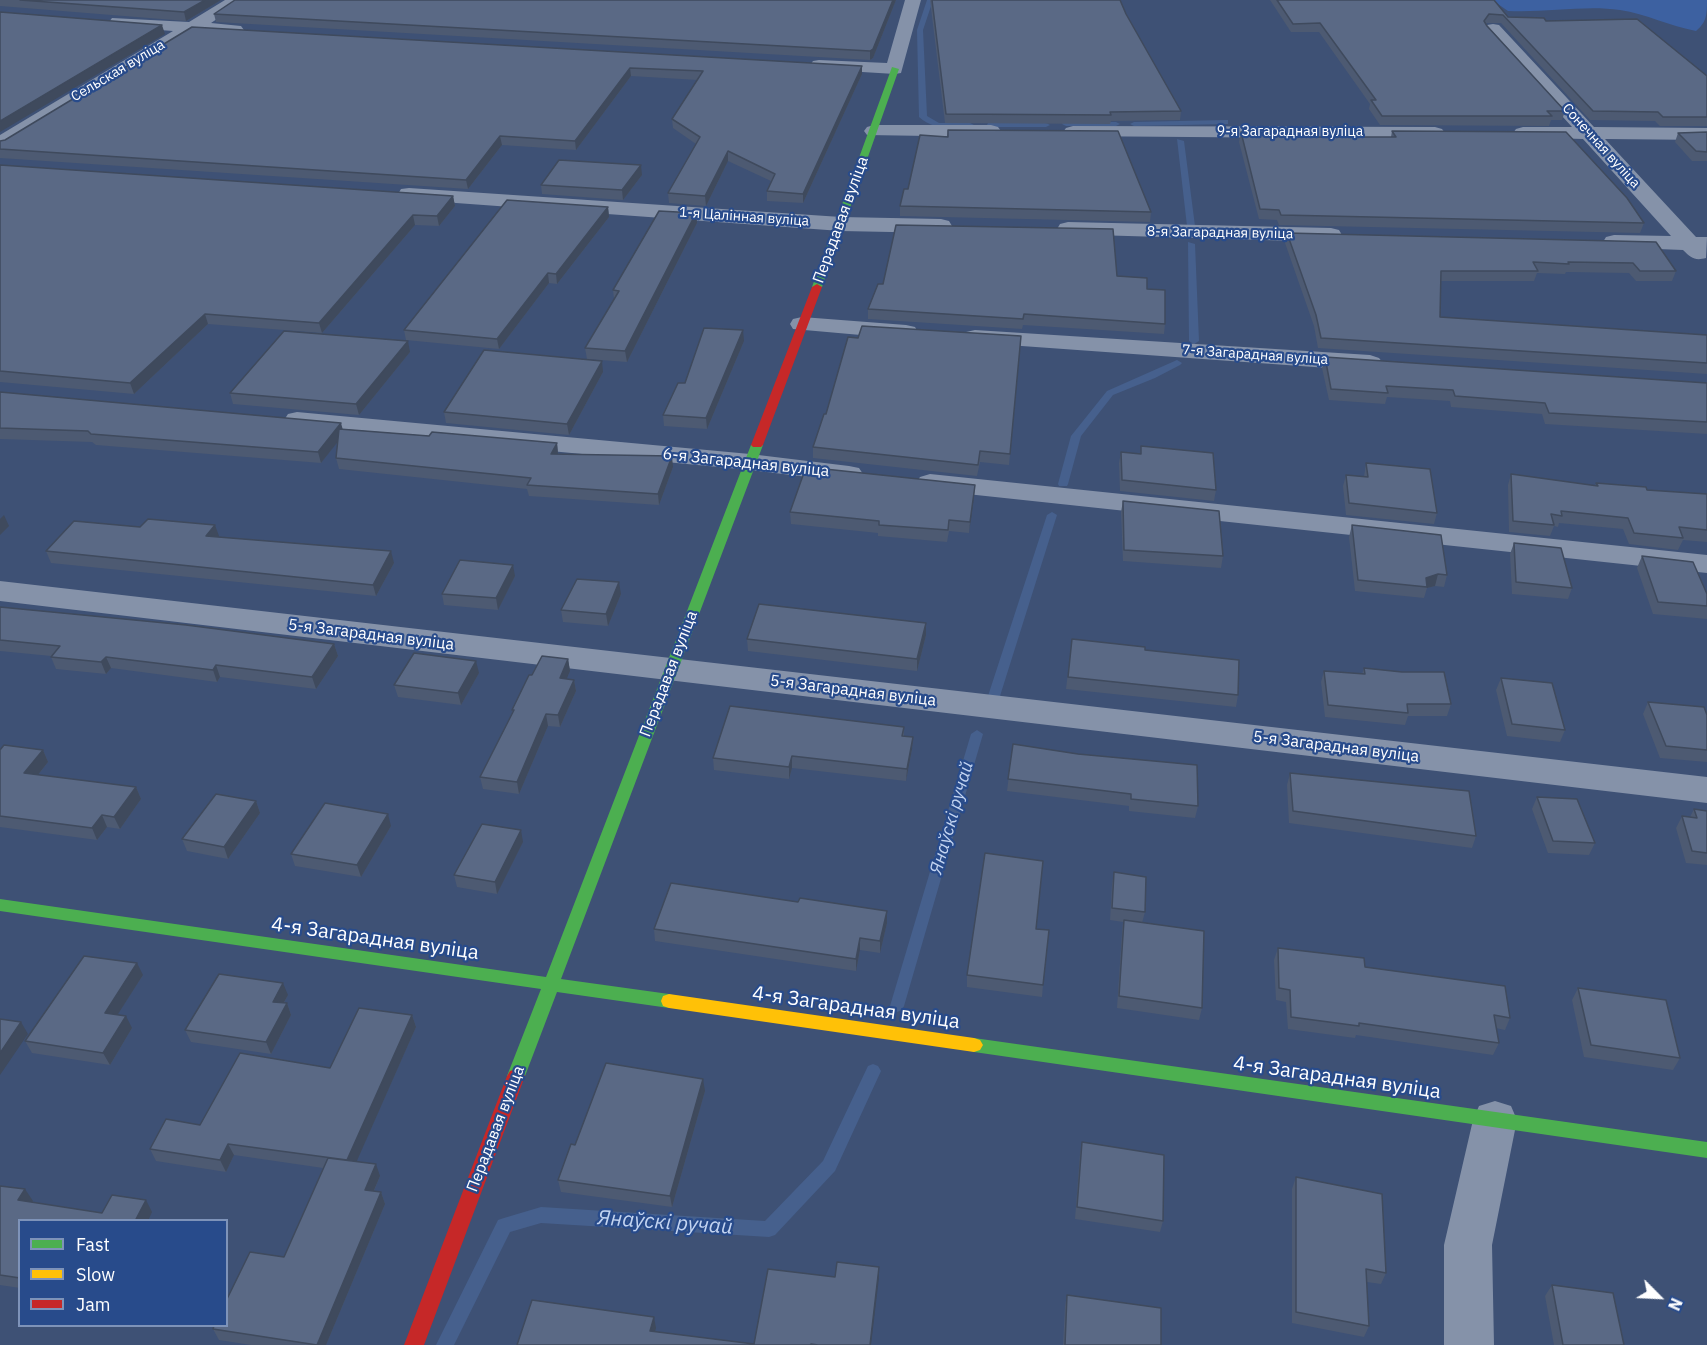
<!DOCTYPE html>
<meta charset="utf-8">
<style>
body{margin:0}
#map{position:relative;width:1707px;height:1345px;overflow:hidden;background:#3e5175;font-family:"IBM Plex Sans",sans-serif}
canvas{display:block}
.legend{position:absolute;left:18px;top:1219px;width:210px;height:108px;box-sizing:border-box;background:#284b8b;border:2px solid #7e93b9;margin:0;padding:8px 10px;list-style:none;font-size:18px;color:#fff}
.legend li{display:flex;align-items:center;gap:12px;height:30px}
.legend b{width:30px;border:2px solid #7e93b9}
.north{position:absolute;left:1629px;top:1267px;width:60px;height:60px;-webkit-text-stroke:4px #284b8b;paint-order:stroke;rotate:114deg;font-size:16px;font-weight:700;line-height:24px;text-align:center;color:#fff}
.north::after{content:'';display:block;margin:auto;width:21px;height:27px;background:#fff;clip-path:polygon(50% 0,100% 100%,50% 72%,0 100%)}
</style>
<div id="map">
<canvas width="1707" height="1345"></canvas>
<ul class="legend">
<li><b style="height:8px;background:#4caf50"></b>Fast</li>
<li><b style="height:8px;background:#ffc107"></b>Slow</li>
<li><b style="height:8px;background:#c62828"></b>Jam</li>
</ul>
<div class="north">N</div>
</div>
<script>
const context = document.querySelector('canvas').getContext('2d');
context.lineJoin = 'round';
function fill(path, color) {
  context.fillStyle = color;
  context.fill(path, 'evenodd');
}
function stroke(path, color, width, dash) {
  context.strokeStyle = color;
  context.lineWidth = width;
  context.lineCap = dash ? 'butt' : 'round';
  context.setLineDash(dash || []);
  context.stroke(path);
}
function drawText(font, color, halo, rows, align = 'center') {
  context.font = font + ' "IBM Plex Sans",sans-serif';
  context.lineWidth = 4.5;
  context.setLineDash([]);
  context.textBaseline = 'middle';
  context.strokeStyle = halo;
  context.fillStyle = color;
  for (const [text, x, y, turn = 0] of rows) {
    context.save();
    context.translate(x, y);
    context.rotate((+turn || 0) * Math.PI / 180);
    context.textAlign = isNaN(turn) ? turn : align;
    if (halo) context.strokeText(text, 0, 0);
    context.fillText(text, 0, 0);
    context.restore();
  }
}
const green = new Path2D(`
 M1483,0H1707C1707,14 1707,22 1696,31C1670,26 1646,14 1620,10C1584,5 1545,13 1508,11L1495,2Z`);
const stream = new Path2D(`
 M927,0H933L923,30L927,116L939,123H970L974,125L973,127C955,129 933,130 919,117L917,30Z
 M1225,120H1228V124L1134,126L1130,124L1134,122Z
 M1063,122H1116L1120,124L1116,126H1066L1062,124Z
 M988,123H1046L1050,125L1046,127H991L987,125Z
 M1177,139L1184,141L1195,226L1191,228L1187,226Z
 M1188,242L1195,244L1199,341L1194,344L1189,341Z
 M1177,360L1182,363L1180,365L1155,378L1113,395L1081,436L1068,484L1067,486H1059L1058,484L1071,436L1107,391Z
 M1052,512L1057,515L1000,696L994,700L990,699L988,696L1047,515Z
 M977,730L983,734L904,1006L902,1010L897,1012L892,1010L890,1006L971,734Z
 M873,1064L878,1066L881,1071L835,1171L775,1235L769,1237L541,1223L510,1232L454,1345H436L498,1220L504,1218L541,1207L765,1221L823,1161L868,1066Z`);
const street = new Path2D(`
 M225,0H245L211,23L241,26L244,30L241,34L195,32L7,147L0,149V135L173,31L118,27L112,26L109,22L112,18L189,22Z
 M905,0H921L901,73L895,74L813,69L810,65L813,61L819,60L887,63Z
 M1493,24L1499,25L1594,127L1707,128V140L1605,139L1696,237H1707L1706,258C1695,261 1691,258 1683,250L1606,247L1603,242L1606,237L1614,235L1671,236L1583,139L1516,137L1513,133L1516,129L1523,127H1572L1487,33L1484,29L1487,25Z
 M874,125H991L998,127L1001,131L998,135L991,137L867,135L864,131L867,127Z
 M1073,126L1435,127L1442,129L1445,133L1442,137L1435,139L1066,136L1063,132L1066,128Z
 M409,188L841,217L941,219L949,221L952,226L949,231L941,233L841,231L401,199L398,194L401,189Z
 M1068,222L1331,228L1339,230L1342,235L1339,240L1331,242L1060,234L1057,229L1060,224Z
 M802,317L906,325L915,327L918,332L915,337L906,339L793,329L790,324L793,319Z
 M975,330L1370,355L1379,358L1383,363L1379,368L1370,371L966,342L963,337L966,332Z
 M297,412L750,454L849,466L859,468L863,474L859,480L849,482L750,470L288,426L284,420L288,414Z
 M930,474L1707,555V573L920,489L916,483L920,477Z
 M0,581L1707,777V803L0,601Z
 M1495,1101L1511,1106L1517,1120L1492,1245L1494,1345H1444V1245L1473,1120L1479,1106Z`);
const fast = new Path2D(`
 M892,67L899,69L822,287L814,289L812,287Z
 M757,442L763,445L561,979L669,994L675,996L677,1001L675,1006L669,1008L557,992L525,1076L522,1081L516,1083L510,1081L507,1076L541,989L0,911V899L546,977L751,445Z
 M974,1038L1707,1142V1158L974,1052L968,1050L965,1045L968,1040Z`);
const slow = new Path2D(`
 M669,994L974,1038L980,1040L983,1045L980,1050L974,1052L669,1008L663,1006L661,1001L663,996Z`);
const jam = new Path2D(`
 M817,284L822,287L763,445L761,447H753L751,445L812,287Z
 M516,1069L522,1071L525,1076L424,1345H404L507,1076L510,1071Z`);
const wall = new Path2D(`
 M0,0H221L186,21L0,6Z
 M235,0H896L873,58L870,60L216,22L214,14Z
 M930,0H1120L1126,14L1181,111L1180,120L1111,121L1110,124L945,123Z
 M1270,0H1494L1508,17L1546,21L1707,76V126H1660L1655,121L1590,120L1501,23H1487L1486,24L1565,111L1562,120H1551L1549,126L1380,125L1369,109L1370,104L1319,32H1291Z
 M192,27L862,74L803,203L767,201V191L771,181L728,161L706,206L669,203L668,193L696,144L673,128L672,119L698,80L631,76L576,150L502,145L468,189L0,158V141L5,140Z
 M948,130L1151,212L1150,222L900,216V206L908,189L947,137Z
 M1392,131L1644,223L1640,233L1279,225L1277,220L1259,219L1239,142L1241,132L1288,137H1391Z
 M1707,132V161H1692L1675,142L1678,133Z
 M0,165L453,196L455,206L439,226L415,225L322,333L208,324L134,394L0,382Z
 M642,175L623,200L542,194L541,185Z
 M608,207L609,217L557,284L549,283L499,349L406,340L404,330Z
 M696,213L697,223L627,362L587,359L585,348L614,299L613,290Z
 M1287,233L1656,242L1676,271L1672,281H1636L1629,273L1566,272L1565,274L1537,273L1534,281H1441L1440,317L1707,335V374L1318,348L1314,326L1285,243Z
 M1117,276L1147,289L1165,324L1164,334L1023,325L1022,329L868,319V309Z
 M1021,336L1009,465L980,462L977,476L813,458V447L858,338Z
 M744,341L707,429L664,426L663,415L685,383Z
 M410,352L359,415L233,404L230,393Z
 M1325,357L1707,383V434L1545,424L1542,414L1451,407L1450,401L1387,397L1385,404L1329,400L1322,368Z
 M603,372L569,435L446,423L444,412Z
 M0,392L342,429L429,436L557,443L558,454L673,467L659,505L529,496L527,489L339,469L336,458L338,441L321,463L96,445L92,442L0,439Z
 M1141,446L1216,490L1214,501L1120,491L1119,463L1121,452L1140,454Z
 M1366,463L1437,513L1434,524L1346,515L1343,486L1346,475L1364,477Z
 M1511,474L1595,486L1596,483L1647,490L1707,494V542L1683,540L1678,550L1629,544L1623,529L1559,523L1558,527L1554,526L1550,536L1509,532L1508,485Z
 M975,485L969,533L949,531L947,542L878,536V533L791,524L790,512Z
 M1123,501L1223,556L1221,568L1123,561L1121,512Z
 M1352,525L1447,575L1444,587L1435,586L1427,588L1424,598L1355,591L1349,537Z
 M219,536L218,537L394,563L376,596L51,563L46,551Z
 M1514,543L1572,588L1568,599L1512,594L1510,554Z
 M1642,556L1707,594V619L1653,614L1637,568Z
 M515,576L498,610L444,605L442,594Z
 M621,594L608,626L563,622L561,610Z
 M0,607L334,644L338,656L316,689L220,677L217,682L111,668L106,674L56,669L51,657V656L0,651Z
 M926,623V635L917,671L748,651L747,639Z
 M1072,639L1145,650L1238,695L1236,707L1066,689Z
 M568,659L570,671L566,679L574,680L576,691L560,727L548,726L519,794L483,789L480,777L513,713L512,710L532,675Z
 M1364,668L1451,704L1447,716H1408L1405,725L1325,717L1321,682L1324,671L1362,674Z
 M479,673L461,705L398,697L394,685Z
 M1501,678L1565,730L1560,742L1507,736L1496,690Z
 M1648,702L1707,715V762L1660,758L1643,714Z
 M904,727V736L913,737L912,749L906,781L792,768L789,779L714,770L713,758Z
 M1013,744L1198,806L1195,818L1129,811V806L1007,791Z
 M0,750H43L48,762L38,775L136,787L141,799L120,829L107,827L97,840L0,827Z
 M1290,773L1476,836L1472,848L1289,823L1287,785Z
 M1537,797L1595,843L1589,855L1548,853L1532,809Z
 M256,801L260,813L228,859L187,851L182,839Z
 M1694,809L1707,811V865L1686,863L1676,828L1682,816L1690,817Z
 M391,826L361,877L295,866L291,854Z
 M523,842L497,894L457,887L454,875Z
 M1114,872L1145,912L1142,923L1202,1008L1199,1020L1117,1008L1122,932L1123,922L1110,920L1112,884Z
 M798,902L887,911V923L880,953L860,950L856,971L655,941L654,929Z
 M1036,929L1043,985L1042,997L967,987V975Z
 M1278,948L1365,967L1510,1018L1505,1030L1496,1028L1499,1043L1493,1055L1356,1035L1355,1038L1288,1029L1286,1002L1276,1000L1274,960Z
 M143,975L117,1015L132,1028L110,1065L32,1053L25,1041Z
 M1578,988L1680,1058L1673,1070L1584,1057L1572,1000Z
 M288,995L284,1003H287L291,1015L271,1054L191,1042L185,1030Z
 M412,1015L416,1027L356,1162L380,1176L374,1191L381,1192L385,1204L326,1345H251L219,1340L213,1329L284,1257L323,1168L234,1155L226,1172L156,1161L150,1149L200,1125L330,1068Z
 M705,1091L672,1207L561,1192L558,1180L575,1145Z
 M1082,1142L1163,1221L1160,1232L1075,1219L1080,1154Z
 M1296,1177L1386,1273L1381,1284L1367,1282L1369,1326L1364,1337L1292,1323V1189Z
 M0,1186L33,1201L32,1202L102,1213L152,1212L20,1221V1288L0,1285Z
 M1552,1285L1624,1345H1554L1545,1296Z
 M1067,1295L1161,1345H1063L1065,1306Z`);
const shadedWall = new Path2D(`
 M205,0H221L186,21L184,12Z
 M893,0H896L873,58L870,60V51Z
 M162,25L165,34L0,132V121Z
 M862,66V74L803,203V194Z
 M630,68L631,76L576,150L575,141Z
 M500,136L502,145L468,189L466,180Z
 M728,151V161L706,206L705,196Z
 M641,165L642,175L623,200L622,190Z
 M453,196L455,206L439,226L437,216Z
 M608,207L609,217L557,284L556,274Z
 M696,213L697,223L627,362L625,351Z
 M413,215L415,225L322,333L319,323Z
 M548,273L549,283L499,349L497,339Z
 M205,314L208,324L134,394L130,383Z
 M743,330L744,341L707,429L706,418Z
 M408,341L410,352L359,415L356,404Z
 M602,361L603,372L569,435L567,424Z
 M341,423L344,434L321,463L318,452Z
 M557,443L558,454H551Z
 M672,456L673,467L659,505L658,494Z
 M975,485L974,496L969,533L970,522Z
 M4,515L9,526L0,535V519Z
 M215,525L219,536L210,548L206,536Z
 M391,551L394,563L376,596L373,585Z
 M513,565L515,576L498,610L496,598Z
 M1438,574L1435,586L1427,588L1426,578Z
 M619,582L621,594L608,626L606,614Z
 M926,623V635L917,671V659Z
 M334,644L338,656L316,689L312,677Z
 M106,657L111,668L106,674L101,662Z
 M568,659L570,671L562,690L560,678Z
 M476,661L479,673L461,705L458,693Z
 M216,665L220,677L217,682L213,670Z
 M574,680L576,691L560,727L558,715Z
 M546,714L548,726L519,794L517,782Z
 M913,737L912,749L906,781L907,769Z
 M43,750L48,762L30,785L24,773Z
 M792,756V768L789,779V767Z
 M136,787L141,799L120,829L114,817Z
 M256,801L260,813L228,859L224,847Z
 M388,814L391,826L361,877L357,865Z
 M102,815L107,827L97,840L92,828Z
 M521,830L523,842L497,894L495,882Z
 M887,911V923L880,953V941Z
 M860,938V950L856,971V959Z
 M137,963L143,975L111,1025L105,1013Z
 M283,983L288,995L278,1013L273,1002Z
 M287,1003L291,1015L271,1054L266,1042Z
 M412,1015L416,1027L352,1172L347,1160Z
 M126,1016L132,1028L110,1065L103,1053Z
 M21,1022L28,1034L0,1075V1053Z
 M703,1079L705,1091L672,1207L670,1196Z
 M228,1144L234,1155L226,1172L220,1160Z
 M376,1164L380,1176L369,1202L365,1190Z
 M25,1189L33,1201L26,1212L18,1200Z
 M381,1192L385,1204L326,1345H317Z
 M146,1200L152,1212L148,1221H135Z
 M879,1267V1278L871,1345H870Z
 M654,1317L656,1328L652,1342L650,1331Z`);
const building = new Path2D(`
 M20,0H205L184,12Z
 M235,0H893L873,49L870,51L214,14Z
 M932,0H1120L1126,14L1181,111L1110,112L1111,115L946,114Z
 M1277,0H1494L1508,17L1544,18L1546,21L1637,19L1707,76V117H1663L1658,112L1593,111L1503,15L1489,14L1484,21L1487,26L1565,111H1547L1552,116H1382L1371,100H1376L1320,23L1293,24Z
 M0,12L162,25L0,121Z
 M192,27L862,66L803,194L767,191L775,174L728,151L705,196L668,193L700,137L672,119L703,71L630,68L575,141L500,136L466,180L0,149V141L5,140Z
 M948,130L1118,131L1151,212L900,206L904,189H908L920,135L948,137Z
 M1392,131L1566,132L1627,198L1644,223L1281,215L1279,210L1260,209L1241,132L1287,134L1288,137H1396Z
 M1707,132V152L1696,151L1678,133Z
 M559,160L641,165L622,190L541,185Z
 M0,165L453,196L437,216L413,215L319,323L205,314L130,383L0,371Z
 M507,200L608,207L556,274L548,273L497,339L404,330Z
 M659,211L696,213L625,351L585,348L619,291L613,290Z
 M896,225L1113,229L1117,276L1147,278V289L1165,290V324L1024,314L1023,319L868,309L878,284H883Z
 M1287,233L1656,242L1676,271H1640L1633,263L1568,262L1569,264L1533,262L1538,271H1441L1440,317L1707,335V363L1321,338L1316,315Z
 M862,326L1021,336L1010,454L980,451L978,465L813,447L824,414H826L848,337L858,338Z
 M704,328L743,330L706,418L663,415L678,383H685Z
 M284,331L408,341L356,404L230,393Z
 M484,350L602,361L567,424L444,412Z
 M1325,357L1707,383V422L1549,413L1545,403L1455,396L1453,390L1386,386L1388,393L1331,389Z
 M0,392L341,423L318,452L91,434L88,431L0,428Z
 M339,429L429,436L432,432L557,443L551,454L672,456L658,494L527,485L531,478L336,458Z
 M1141,446L1213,453L1216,490L1122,480L1121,452L1141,454Z
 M1366,463L1430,469L1437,513L1349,503L1346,475L1368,477Z
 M806,467L975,485L970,522L949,520L948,530L879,525V521L790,512Z
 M1511,474L1598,486L1596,483L1646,487L1647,490L1707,494V530L1679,527L1683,538L1634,533L1628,518L1561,511L1562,516L1551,514L1554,525L1513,521Z
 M1123,501L1219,511L1223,556L1124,550Z
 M148,519L215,525L206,536L391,551L373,585L46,551L74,521L140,527Z
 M1352,525L1441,535L1447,575L1438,574L1426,578L1427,587L1358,580Z
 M1514,543L1561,548L1572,588L1516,582Z
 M1642,556L1693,562L1707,594V606L1658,602Z
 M460,560L513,565L496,598L442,594Z
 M577,579L619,582L606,614L561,610Z
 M759,604L926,623L917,659L747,639Z
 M0,607L186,625L334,644L312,677L216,665L213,670L106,657L101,662L51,657L60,646L0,640Z
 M1072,639L1145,647V650L1239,660L1238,695L1068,677Z
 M414,653L476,661L458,693L394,685Z
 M542,656L568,659L560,678L574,680L558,715L546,714L517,782L480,777L514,710H512L529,675H532Z
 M1364,668L1402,672H1444L1451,704H1407L1408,713L1328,705L1324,671L1365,674Z
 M1501,678L1552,683L1565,730L1512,724Z
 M1648,702L1704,707L1707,715V750L1666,746Z
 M730,706L904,727L902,736L913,737L907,769L792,756L789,767L713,758Z
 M1013,744L1078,754L1197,765L1198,806L1131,799V794L1008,779Z
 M4,745L43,750L24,773L136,787L114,817L102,815L92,828L0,816V750Z
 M1290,773L1469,791L1476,836L1293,811Z
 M216,794L256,801L224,847L182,839Z
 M1537,797L1577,799L1595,843L1553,841Z
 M325,803L388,814L357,865L291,854Z
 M1694,809L1707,811V853L1692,851L1682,816L1697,818Z
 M482,824L521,830L495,882L454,875Z
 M985,853L1043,861L1036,929L1049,930L1043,985L967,975Z
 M1114,872L1146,877L1145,912L1112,908Z
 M671,883L798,902L800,898L887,911L880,941L860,938L856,959L654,929Z
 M1124,920L1204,931L1202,1008L1119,996Z
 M1278,948L1364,958L1365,967L1505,986L1510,1018L1494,1015L1499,1043L1359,1023V1026L1291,1017L1290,990L1279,988Z
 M84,956L137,963L105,1013L126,1016L103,1053L25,1041Z
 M219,974L283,983L273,1002L287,1003L266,1042L185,1030Z
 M1578,988L1666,1000L1680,1058L1591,1045Z
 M359,1008L412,1015L347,1160L228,1144L220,1160L150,1149L166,1119L200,1125L240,1053L330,1068Z
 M0,1019L21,1022L0,1053Z
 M606,1063L703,1079L670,1196L558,1180L571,1144L575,1145Z
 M1082,1142L1164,1155L1163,1221L1077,1207Z
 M328,1158L376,1164L365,1190L381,1192L317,1345L213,1329L214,1326H226V1301L250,1252L284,1257Z
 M1296,1177L1382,1194L1386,1273L1366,1269L1369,1326L1296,1312Z
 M0,1186L25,1189L18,1200L102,1213L112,1195L146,1200L135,1221H20V1278L0,1275Z
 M837,1262L879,1267L870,1345H818L811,1344L810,1345H517L532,1300L654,1317L650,1331L754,1344L768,1269L835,1277Z
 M1552,1285L1613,1293L1624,1345H1563Z
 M1067,1295L1161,1308V1345H1065Z`);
const farStreetnames = [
 ["Сельская вуліца",118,71,-31],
 ["9-я Загарадная вуліца",1290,132],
 ["Сонечная вуліца",1601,146,48],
 ["1-я Цалінная вуліца",744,217,4],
 ["8-я Загарадная вуліца",1220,233,1],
 ["7-я Загарадная вуліца",1255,355,4]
];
const streetNames = [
 ["Перадавая вуліца",841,220,-70],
 ["6-я Загарадная вуліца",746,463,6],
 ["5-я Загарадная вуліца",371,635,7],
 ["Перадавая вуліца",669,674,-69],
 ["5-я Загарадная вуліца",853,691,7],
 ["5-я Загарадная вуліца",1336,747,7],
 ["Перадавая вуліца",496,1129,-69]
];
const waterNames = [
 ["Янаўскі ручай",952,818,-74]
];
const nearStreetnames = [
 ["4-я Загарадная вуліца",375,939,8],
 ["4-я Загарадная вуліца",856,1008,8],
 ["4-я Загарадная вуліца",1337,1078,8]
];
const nearWaternames = [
 ["Янаўскі ручай",665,1223,4]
];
fill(green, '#3d61a1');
fill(stream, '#46608d');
fill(street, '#8592a9');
fill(fast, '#4caf50');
fill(slow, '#ffc107');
fill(jam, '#c62828');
fill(wall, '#4d5a72');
fill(shadedWall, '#3f4a5d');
fill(building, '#5a6985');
stroke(building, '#3f4a5d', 1.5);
drawText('14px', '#fff', '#284b8b', farStreetnames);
drawText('16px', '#fff', '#284b8b', streetNames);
drawText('italic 18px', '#c3d4f1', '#284b8b', waterNames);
drawText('20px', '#fff', '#284b8b', nearStreetnames);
drawText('italic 21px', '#c3d4f1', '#284b8b', nearWaternames);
</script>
